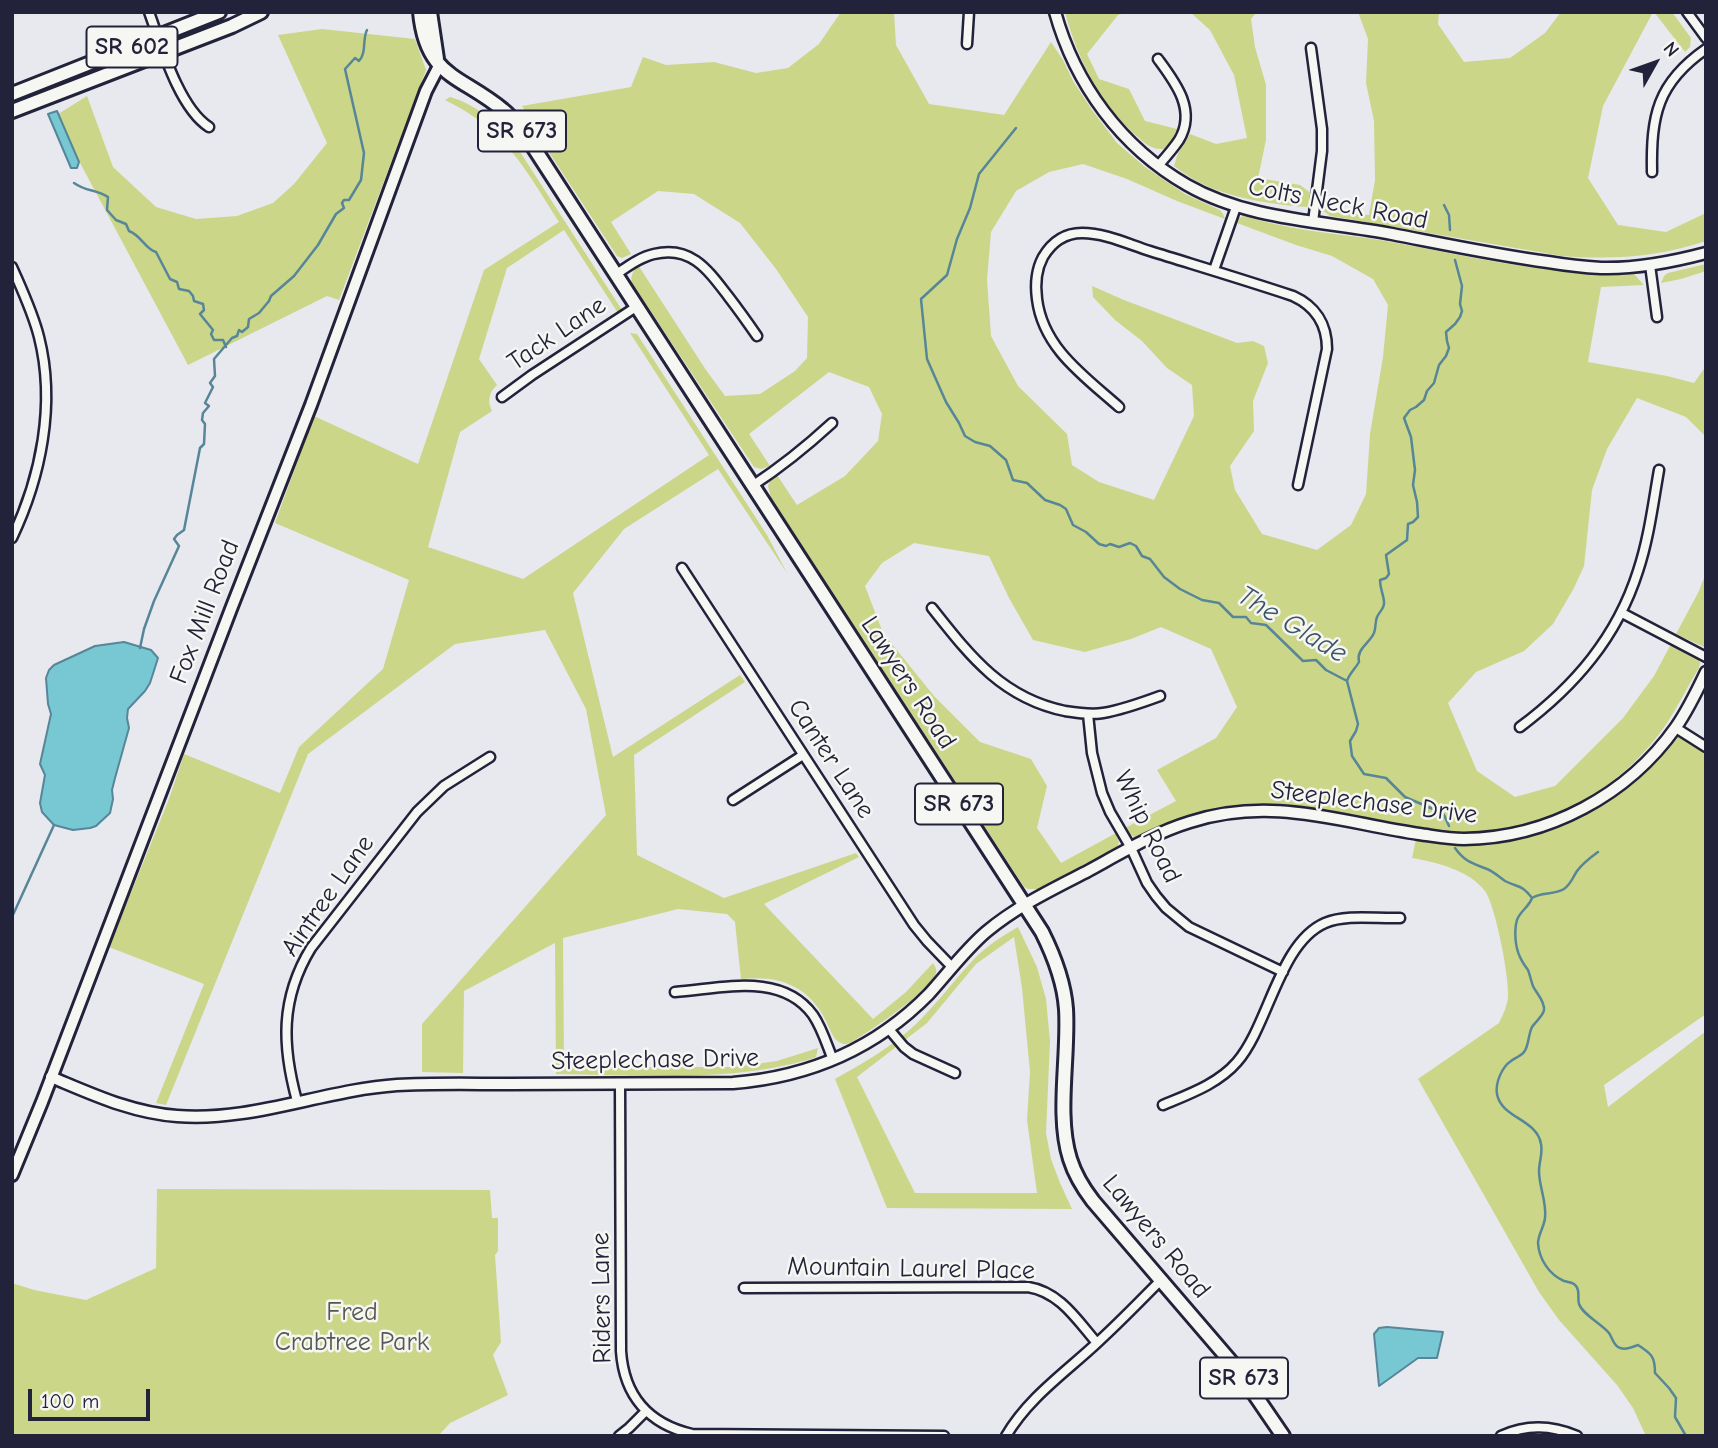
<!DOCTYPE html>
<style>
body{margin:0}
#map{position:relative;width:1718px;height:1448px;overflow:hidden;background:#e8e8ef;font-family:"Comic Neue",sans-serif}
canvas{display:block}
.frame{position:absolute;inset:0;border:14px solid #22223b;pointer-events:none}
.north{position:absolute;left:1620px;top:28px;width:70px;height:70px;-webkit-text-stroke:5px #f6f6f2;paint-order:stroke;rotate:50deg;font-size:19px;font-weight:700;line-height:28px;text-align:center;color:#22223b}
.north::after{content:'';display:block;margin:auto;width:24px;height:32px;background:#22223b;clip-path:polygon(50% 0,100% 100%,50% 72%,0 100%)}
.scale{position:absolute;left:28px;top:1389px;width:122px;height:32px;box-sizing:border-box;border:4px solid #22223b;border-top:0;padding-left:9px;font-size:21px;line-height:24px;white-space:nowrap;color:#22223b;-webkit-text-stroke:5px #f6f6f2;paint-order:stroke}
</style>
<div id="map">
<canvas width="1718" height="1448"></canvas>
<div class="frame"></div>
<div class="north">N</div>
<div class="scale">100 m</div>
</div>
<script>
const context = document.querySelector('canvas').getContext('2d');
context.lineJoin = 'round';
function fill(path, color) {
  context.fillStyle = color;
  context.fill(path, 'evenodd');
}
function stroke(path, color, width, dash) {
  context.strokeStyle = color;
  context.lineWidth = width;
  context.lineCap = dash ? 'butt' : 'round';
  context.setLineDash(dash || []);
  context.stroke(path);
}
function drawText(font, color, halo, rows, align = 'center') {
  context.font = font + ' "Comic Neue",sans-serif';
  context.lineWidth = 5;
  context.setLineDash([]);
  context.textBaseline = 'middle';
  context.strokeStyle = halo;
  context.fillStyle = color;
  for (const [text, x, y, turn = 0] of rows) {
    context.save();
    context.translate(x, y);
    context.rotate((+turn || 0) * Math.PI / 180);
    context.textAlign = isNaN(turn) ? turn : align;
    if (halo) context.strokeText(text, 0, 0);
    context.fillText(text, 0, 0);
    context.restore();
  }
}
const green = new Path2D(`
 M841,12H894L896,45L929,104L1004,115L1051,42L1063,60L1073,81L1092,110L1117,143L1145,167L1185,194L1220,210L1223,214L1225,219L1177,201L1127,179L1083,164L1049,172L1016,191L991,232L987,280L991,336L1018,386L1067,434L1072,465L1099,482L1154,500L1194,416L1192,385L1167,368L1142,341L1115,320L1093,297L1092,286L1124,300L1237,343L1253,341L1264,346L1268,363L1253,401L1254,431L1230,466L1235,490L1262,534L1317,550L1351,525L1366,494L1370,434L1383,357L1388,305L1373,279L1332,256L1296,245L1237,223L1239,218L1244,216C1256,219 1268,223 1280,225C1315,233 1351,235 1386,241C1468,256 1549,276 1634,274L1644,285L1601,287L1588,362L1667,376L1694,383L1706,366V437L1686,417L1637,398L1607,449L1592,490L1584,566L1574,588L1553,624L1524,651L1476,672L1448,703L1477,771L1515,797L1555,786L1623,718L1654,676L1671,644L1698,658L1700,663L1699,668C1688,686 1678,706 1667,723C1638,766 1596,799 1548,817C1478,844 1419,830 1349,816C1322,811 1293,805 1265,807C1251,807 1237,811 1223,814C1208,816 1191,818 1176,822C1165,826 1152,835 1142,837C1134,839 1129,834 1125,828L1176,801L1157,770L1216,738L1237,707L1211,649L1161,627L1131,639L1085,652L1033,640L1009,598L989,556L914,543L882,563L865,586L883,633L934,696L980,742L1031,759L1047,786L1037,828L1061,863L1116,833L1119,842L1118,846L1114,850L1039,889H1028L1024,887L771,498L768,486L770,480L777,475L797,505L845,476L878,441L882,414L869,387L829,372L749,434L770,466L761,469L754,467L632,283C630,276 634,270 638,265L706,370L725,396L760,394L795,371L807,358L808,317L776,269L740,223L694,194L658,191L611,222L631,254L622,258L617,256L539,137L541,135L522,106L631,87L643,57L666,65L714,62L756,73L788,68L819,44Z
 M1065,12H1129L1118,15L1087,54L1099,79L1129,89L1145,121L1177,129L1172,141L1164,149C1149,150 1143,141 1132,132C1098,100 1077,57 1065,12Z
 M1190,12H1257L1251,19L1255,47L1266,85V140L1258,178L1300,185L1312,194L1307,207C1268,204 1227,198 1193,179C1186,175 1180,170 1174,166L1178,153L1190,134L1216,144L1247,138L1234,75L1210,30Z
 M1358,12H1439L1438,24L1464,62L1510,58L1545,33L1561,12H1653L1603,106L1588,178L1618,225L1666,232L1706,213V241C1659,257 1611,260 1562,256L1330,216L1322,210L1321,202L1335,212L1369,215L1375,180L1374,121L1366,83L1368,39Z
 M1654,12H1672L1691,38L1690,47L1685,52Z
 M322,29L415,39L426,70L339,300L327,296L188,365L55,116L87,96L113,167L156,207L196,219L237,216L273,203L294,184L327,143L278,35Z
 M450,97C475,104 496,122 513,141L622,310L620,316L564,230L507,268L479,359L497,385C489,392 487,401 492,411L460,432L428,547L523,579L709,455L630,333L637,334L767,535L787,573L718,469L624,529L573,593L613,757L740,675L745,682L634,755L637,855L724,898L856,853L859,857L764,904L873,1019L906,992L933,963C935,967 937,968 936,973C931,991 867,1033 850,1043C846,1044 844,1045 839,1042C832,1038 829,1026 825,1019C819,1007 810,997 800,990C781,978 762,977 741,979L735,922L727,914L678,909L563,938L564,1067H734L777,1061L818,1048L816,1057L811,1059C728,1083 641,1075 556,1074L555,943L464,991L463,1073L422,1072V1024L606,815L586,709L545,630L455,644L308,754L166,1105L156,1103L204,984L109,947L169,799L184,754L280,793L299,747L383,669L409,580L275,523L314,416L418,464L484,270L559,222C524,167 506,130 445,100Z
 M1706,264V271L1681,279L1661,283L1664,276L1668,273Z
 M1706,573V647H1704L1676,634L1699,591Z
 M1676,728L1706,747V1014L1604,1085L1608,1107L1706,1031V1436H1646L1633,1408L1617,1385L1559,1320L1539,1292L1418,1079L1499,1023C1503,1014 1507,1007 1508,997C1510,979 1495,904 1485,891C1469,870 1436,862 1412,858L1416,839L1533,829L1615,789Z
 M1018,927L1037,967L1046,999L1050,1041L1046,1133L1051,1159L1060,1183L1072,1209L887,1208L835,1079C863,1063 892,1047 916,1024C937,1004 954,980 974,959C987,946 1002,936 1018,927ZM1014,937L1022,988L1030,1072L1027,1120L1037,1193H915L857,1077L927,1023L976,964Z
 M157,1189L490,1190L492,1218H498V1251L495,1255L501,1342L493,1355L508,1395L450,1423L438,1436H12V1283L34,1290L86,1300L156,1268Z`);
const water = new Path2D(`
 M57,111L79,162L77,168H71L48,114Z
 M124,642L151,650L158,658L150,683L145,691L128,709L127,718L129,728L115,778L112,790L113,799L110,813L96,826L90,828L73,830L54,825L42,812L40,803L45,775L40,764L51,714L48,704L46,678L49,670L54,665L95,646Z
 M1387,1327L1443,1332L1437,1358H1418L1379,1386L1374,1334L1379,1328Z`);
const stream = new Path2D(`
 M1016,128L979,174L970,208L957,239L947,275L921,299L927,359L946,402L959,423L965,436L975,442L990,446L1006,460L1013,480L1027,483L1045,500L1060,505L1066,509L1073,525L1086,532L1099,544L1106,546L1110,544L1119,547L1130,543L1136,546L1142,556L1150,559L1164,577L1180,589L1202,600L1219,603L1233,617H1246L1251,623L1266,625L1303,661L1316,660L1326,670L1347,681L1358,724L1356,731L1350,741L1352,756L1364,774L1386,778L1405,797L1440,812L1444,815L1449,826
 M74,183C87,192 95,189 108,197L107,210L116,220L126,224L129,231C142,236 145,249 156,252L170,279L177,282L179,289L189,291L193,296L194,301L203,304L204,310L200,314L213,330L211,334L214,340H223L226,347
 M1444,205L1449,215L1450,230
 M140,648L144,629L154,601L179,546L174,539L177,535L184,530L200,448L204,444L205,424L202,420L203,413L209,406L205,403L213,387L210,383L215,376L214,359L232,338L237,336L239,330L242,332L248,327L249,319L259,313L269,301L271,296L294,276L318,245L336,214L344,208L342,203L344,200H349L361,180L364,153L345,69L355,58L359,61C367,52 362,40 367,30
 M1347,681C1349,674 1355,669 1359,662C1356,649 1369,644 1374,633C1376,628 1375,622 1377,617C1379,612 1385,608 1384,602C1384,595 1380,590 1380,580L1386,578L1389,574L1386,555L1407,540L1408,524L1413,522L1418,517L1417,502L1413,485L1415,470L1411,437L1404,418L1410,410L1416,407L1424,400L1427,391L1434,383L1439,365L1446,356L1449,348L1447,341L1446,332L1455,324L1460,317L1462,311L1460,304L1462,286L1455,260
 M1455,848C1465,862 1472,863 1487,869C1493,871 1499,877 1505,881C1519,888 1521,884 1532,898
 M1532,898C1529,907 1520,911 1517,920C1514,930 1515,947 1520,957C1522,962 1525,966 1528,970C1530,975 1531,981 1533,986C1536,993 1545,1001 1544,1010C1543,1016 1536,1021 1532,1027C1528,1035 1529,1046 1524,1052C1521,1056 1515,1058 1511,1061C1502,1067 1495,1083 1497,1094C1501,1118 1537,1119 1541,1144C1543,1153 1539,1162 1539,1171C1539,1187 1547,1202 1545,1218C1544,1227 1538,1235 1538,1243C1539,1260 1550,1275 1564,1281C1568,1282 1571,1282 1574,1284C1581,1289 1577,1298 1579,1304C1583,1315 1602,1324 1609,1333C1612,1337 1613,1344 1618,1347C1624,1351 1632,1347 1638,1345C1652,1354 1655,1357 1655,1373L1669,1388L1676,1398L1675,1417L1686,1436
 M1532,898C1541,892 1554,895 1564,889C1571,884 1573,877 1577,871C1583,863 1591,857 1598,852
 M12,917L54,825`);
const minor = new Path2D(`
 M149,12C161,45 179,108 209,127
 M1687,12L1706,38
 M967,44L969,12
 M1311,48L1322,129V151L1313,222
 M1158,59C1175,82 1197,110 1179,140C1173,149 1165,158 1158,166
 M1652,172C1651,116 1657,83 1706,49
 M1650,265L1657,317
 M12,267C22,290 33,313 39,337C56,404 41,477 12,538
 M1214,270L1236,207
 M615,275C627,267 640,257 654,254C691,245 708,270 728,296C738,309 748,323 757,336
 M502,397L532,375L636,307
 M1119,407C1084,376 1043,348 1037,299C1035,284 1036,270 1043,257C1052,242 1065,233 1082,233C1105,233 1128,244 1150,251C1198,266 1245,280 1293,296C1315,306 1327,324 1327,349L1298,485
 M752,486C781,467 807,446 832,423
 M682,568L914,925L927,941L952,967
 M932,608C970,656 1002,698 1065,711C1078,713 1090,715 1103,713C1122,710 1141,703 1160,696
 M1622,613L1706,657
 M1088,714L1092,753L1102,793L1110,812L1131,848L1147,883L1156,896L1166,908L1189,927L1283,972
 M1520,727C1575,686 1617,637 1638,571C1649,538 1653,504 1659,470
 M1676,728L1706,747
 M733,800L803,755
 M675,992C720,989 781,971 813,1015C822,1028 827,1045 833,1060
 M888,1028L904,1047L913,1054L955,1073
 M620,1084L621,1351C624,1396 649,1424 692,1434L944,1436
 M297,1101C282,1046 280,999 311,948L417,812L444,786L490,757
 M1163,1105C1189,1094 1218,1084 1237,1062C1269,1025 1279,943 1325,923C1347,914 1376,919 1400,918
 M744,1288L1028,1287C1060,1292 1077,1320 1097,1343
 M619,1436L629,1428L646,1411
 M1006,1436C1029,1397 1066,1372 1098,1342C1120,1322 1140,1301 1161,1280
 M1501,1436C1527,1424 1551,1425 1577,1436`);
const tertiary = new Path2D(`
 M1055,12C1075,84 1121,147 1187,185C1248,220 1323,221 1392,234C1444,244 1496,255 1548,262C1566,265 1583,267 1601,268C1637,269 1672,262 1706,253
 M51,1077C92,1094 132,1113 177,1116C252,1122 323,1090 397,1085C434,1083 472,1084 509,1084C584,1084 658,1083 733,1083C808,1077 875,1049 929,994C948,973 965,950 986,932C1017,906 1053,889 1088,871C1121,853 1154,833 1190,822C1272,796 1339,822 1419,834C1434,836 1449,839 1464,839C1548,838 1628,795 1676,727C1688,710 1697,691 1706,672`);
const secondary = new Path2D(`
 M12,1175L42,1102L231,609L311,405L426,91L439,66`);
const primary = new Path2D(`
 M420,12C426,78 461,75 503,110C512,117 518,126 525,134L1042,932C1054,956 1064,981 1066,1009C1069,1056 1056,1115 1070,1159C1075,1175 1083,1188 1093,1201L1238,1370L1283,1436
 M430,12L437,59
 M12,94L219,12
 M12,111L232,26L261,12`);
const shields = [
 [132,47,91],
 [522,131,88],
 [959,804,88],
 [1244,1378,88]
];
const shieldNames = [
 ["SR 602",132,47],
 ["SR 673",522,131],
 ["SR 673",959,804],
 ["SR 673",1244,1378]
];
const streetNames = [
 ["Colts Neck Road",1338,204,11],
 ["Tack Lane",557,334,-34],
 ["Fox Mill Road",205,612,-69],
 ["Lawyers Road",908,683,57],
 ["Canter Lane",831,759,57],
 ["Steeplechase Drive",1374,803,7],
 ["Whip Road",1147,827,64],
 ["Aintree Lane",328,896,-55],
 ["Steeplechase Drive",655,1060,-1],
 ["Lawyers Road",1156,1237,50],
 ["Mountain Laurel Place",911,1269,1],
 ["Riders Lane",602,1298,-91]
];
const parkNames = [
 ["Fred",352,1313],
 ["Crabtree Park",352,1343]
];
const waterNames = [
 ["The Glade",1292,625,31]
];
fill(green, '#cbd689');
fill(water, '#78c8d4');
stroke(water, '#568697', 2);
stroke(stream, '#568697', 2.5);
stroke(minor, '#22223b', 13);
stroke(tertiary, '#22223b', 15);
stroke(secondary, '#22223b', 16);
stroke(primary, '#22223b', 18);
stroke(minor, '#f6f6f2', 8);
stroke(tertiary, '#f6f6f2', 10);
stroke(secondary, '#f6f6f2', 10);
stroke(primary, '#f6f6f2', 12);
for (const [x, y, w] of shields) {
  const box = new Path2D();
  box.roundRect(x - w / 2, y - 20.5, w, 41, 5);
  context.fillStyle = '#f6f6f2';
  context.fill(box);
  stroke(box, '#22223b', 2);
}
drawText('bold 24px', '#22223b', null, shieldNames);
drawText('26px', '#22223b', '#f6f6f2', streetNames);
drawText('26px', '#555852', '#f6f6f2', parkNames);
drawText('italic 28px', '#3c5469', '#f6f6f2', waterNames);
</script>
